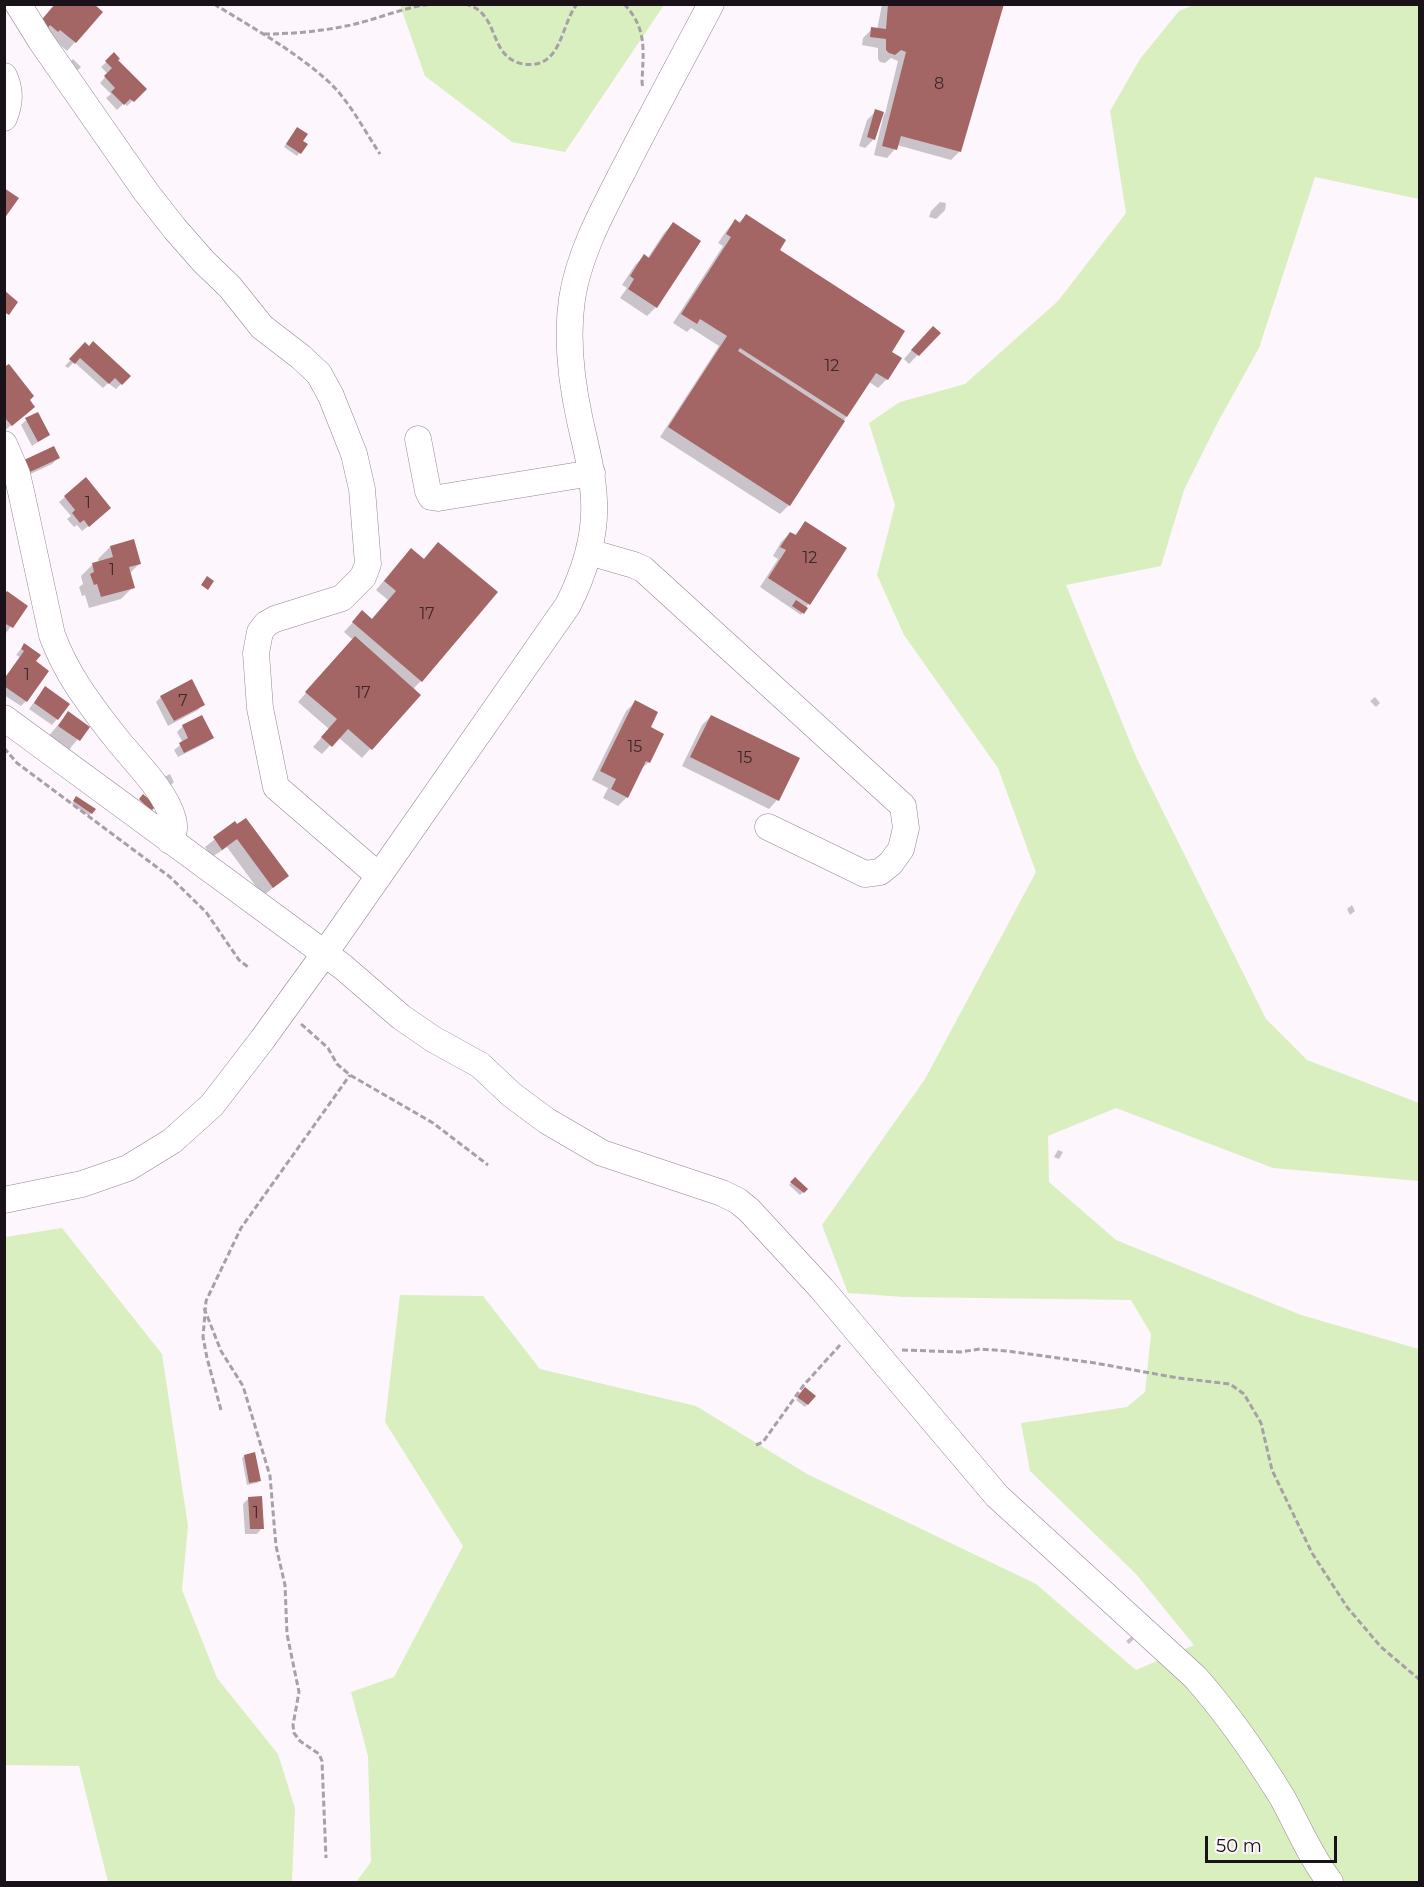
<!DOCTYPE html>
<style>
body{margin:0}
#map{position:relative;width:1424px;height:1887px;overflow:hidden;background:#fdf6fd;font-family:Montserrat,sans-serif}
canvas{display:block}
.frame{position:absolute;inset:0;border:6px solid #191319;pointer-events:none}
.scale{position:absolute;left:1205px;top:1836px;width:132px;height:27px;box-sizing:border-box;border:3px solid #191319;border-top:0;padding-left:8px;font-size:18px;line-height:21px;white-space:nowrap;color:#191319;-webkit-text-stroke:4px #fdf6fd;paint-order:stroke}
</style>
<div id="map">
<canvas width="1424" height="1887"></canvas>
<div class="frame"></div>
<div class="scale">50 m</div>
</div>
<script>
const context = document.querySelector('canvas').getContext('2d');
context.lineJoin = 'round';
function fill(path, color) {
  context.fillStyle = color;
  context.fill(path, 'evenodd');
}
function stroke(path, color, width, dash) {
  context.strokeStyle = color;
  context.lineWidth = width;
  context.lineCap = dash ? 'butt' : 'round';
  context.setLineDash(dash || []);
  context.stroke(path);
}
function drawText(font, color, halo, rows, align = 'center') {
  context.font = font + ' Montserrat,sans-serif';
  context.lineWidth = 6;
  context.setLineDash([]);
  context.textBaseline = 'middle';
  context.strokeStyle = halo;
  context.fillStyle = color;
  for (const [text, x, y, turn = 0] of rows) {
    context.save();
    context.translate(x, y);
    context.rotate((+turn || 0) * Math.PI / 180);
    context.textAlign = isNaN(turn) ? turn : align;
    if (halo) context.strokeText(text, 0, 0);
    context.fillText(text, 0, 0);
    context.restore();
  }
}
const green = new Path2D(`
 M1196,4L1419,5V199L1315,177L1259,348L1219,420L1184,490L1161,566L1066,585L1137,759L1266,1019L1307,1060L1419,1103V1181L1273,1168L1116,1108L1048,1136L1049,1182L1116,1240L1301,1315L1419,1349V1882H356L371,1862L368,1756L351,1692L394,1677L463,1546L385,1422L400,1295L483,1296L540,1369L696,1406L807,1474L1036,1584L1136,1670L1194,1645L1136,1574L1030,1471L1021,1423L1127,1407L1145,1392L1151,1334L1131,1300L904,1297L848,1293L822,1225L925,1079L1036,872L998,768L904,635L877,575L895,505L869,423L900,402L965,384L1058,301L1126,213L1110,111L1140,59L1179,11Z
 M400,5V4L664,5L565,152L512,142L425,76Z
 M62,1228L162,1354L188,1526L182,1590L217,1678L278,1754L295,1808L292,1882H108L79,1766L5,1765V1237Z`);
const shadow = new Path2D(`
 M55,4L75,42L67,51L51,37L40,33Z
 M882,4H1001L960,151L951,160L897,145L895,149L887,158L874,155L884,114L882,113L874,139L865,148L859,146L867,120L876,111L885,114L898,61L891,58L885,63L880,62L878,59V48L862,45L863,38L872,29L877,30Z
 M114,55L116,60L145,89L127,106L124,103L117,110L106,98L111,94L100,83L108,74L101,67Z
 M73,59L81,67L64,84L56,77Z
 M295,131L301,141L306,145L297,156L284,147Z
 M940,202L946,203L945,210L936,219L929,217L931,211Z
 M746,216L778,250L890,352L887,379L878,388L869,382L789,505L780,514L660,437L719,346L691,328L687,332L673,323L723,246L718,243L727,230L735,221L738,223Z
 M673,224L656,307L647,316L620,298L627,288L622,285L635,265L644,256L647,259L664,233Z
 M939,333L909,364L904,359L924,336Z
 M80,350L129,376L116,389L108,383L103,388L74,362L68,368L65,366Z
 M4,369L28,400V413L5,430Z
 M26,420L48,435L32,446L21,425Z
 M58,458L52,464L24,477L19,466Z
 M65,497L104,514L82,531L77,525L74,527L67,519L71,516L59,502Z
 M806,523L845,548L801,615L760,587L778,559L773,556L781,542L790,533L794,536Z
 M438,544L421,681L413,689L419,695L362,758L338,737L322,754L313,747L329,729L298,702L353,640L344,632L354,621L371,620L388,600L376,590L402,559L423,560Z
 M110,547L140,563L129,574L133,587L121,599L89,608L85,595L82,596L79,587L83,584L81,576L93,564L99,562L98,559Z
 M4,596L26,606L6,633L4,632Z
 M24,645L34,662L26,701L21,706L4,695V679L20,657L16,655Z
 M40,694L57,719L52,725L29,709Z
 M161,697L203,704L198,710L168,726L156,702Z
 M1375,697L1380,703L1376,707L1370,701Z
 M635,702L649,728V762L640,770L627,797L618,806L603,798L608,788L592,780L626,711Z
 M68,713L88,727L67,752L47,738Z
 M711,716L777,800L769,809L682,766L702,725Z
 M183,726L212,738L206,743L178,757L174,750L183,743L177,732Z
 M170,774L174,782L169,787L158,780Z
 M74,800L91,813L89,816L72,804Z
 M235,823L287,876L263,896L227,847L212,857L205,847Z
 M1352,905L1355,911L1350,915L1347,909Z
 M1058,1150L1063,1152L1059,1159L1054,1157Z
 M795,1179L806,1189L800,1195L789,1185Z
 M805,1389L814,1396L805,1407L796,1400Z
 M244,1456L259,1481L257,1483L247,1485L242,1458Z
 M249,1498L262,1528L257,1534H245L243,1504Z
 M1132,1636L1135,1638L1129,1644L1126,1641Z`);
const building = new Path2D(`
 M55,4H94L103,12L76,43L60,30L58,32L50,25L46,30L38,24Z
 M888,4H1004L961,152L901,136L897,150L882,146L906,52L901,50L895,55L889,53L886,50V39L870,37L871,27L886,29Z
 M114,52L120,59L118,60L147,89L134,102L130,99L124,105L111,92L115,88L104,76L112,68L105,61Z
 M875,109L884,112L875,140L867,137Z
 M297,127L308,134L303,141L308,144L301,154L286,144Z
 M4,188L19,198L4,219Z
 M746,214L786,240L780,250L905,331L892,352L902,358L888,380L876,373L847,417L740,348L738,351L845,421L790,506L668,427L727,336L700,319L697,324L681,314L731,237L726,234L735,219L740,223Z
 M673,222L701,241L657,308L628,289L634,279L630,276L644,254L649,258Z
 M4,290L18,302L9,315L4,312Z
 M933,326L941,333L919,356L911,350Z
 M93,341L131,376L122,385L115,378L109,384L80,358L75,364L69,359L85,342L89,346Z
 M9,364L34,396L30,400L35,407L12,426L4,417V367Z
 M38,412L50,435L38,442L25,418Z
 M54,446L60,458L30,472L24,460Z
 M86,477L111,508L89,527L84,520L80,523L72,513L75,510L64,496Z
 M805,521L847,548L810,605L768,578L786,550L780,547L790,532L796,535Z
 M134,539L141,564L129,567L135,588L101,597L97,584L94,585L90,574L94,572L92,563L113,557L110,546Z
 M438,542L498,592L422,682L352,622L362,610L372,619L396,591L384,581L411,548L424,559Z
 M207,576L214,581L208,590L201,585Z
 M7,591L28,606L13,628L4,623V595Z
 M796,600L808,608L804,614L792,606Z
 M355,636L421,695L372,750L348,729L332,747L321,737L337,719L305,692Z
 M24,643L41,655L36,661L49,671L27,702L4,686V679L24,651L21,649Z
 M192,679L205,705L174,721L160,696Z
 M45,686L70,704L58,720L34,703Z
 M635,700L658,712L651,727L664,734L650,763L646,761L628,798L611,789L616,779L600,771Z
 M68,711L90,727L80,741L58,726Z
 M202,715L214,738L184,753L179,743L188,738L182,725Z
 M711,715L800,758L779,801L690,757Z
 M143,794L156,806L151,811L139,799Z
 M76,796L96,809L92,814L73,801Z
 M246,818L289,876L273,888L237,839L222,850L213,837L235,821L237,824Z
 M795,1177L808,1189L804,1193L790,1182Z
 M805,1387L816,1396L808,1405L797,1397Z
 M255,1452L261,1481L249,1483L244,1455Z
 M262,1496L264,1529H250L248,1497Z`);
const path = new Path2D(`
 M214,4C253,28 295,51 329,82C350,102 364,130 380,154
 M465,4C501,12 487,57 523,64C562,70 560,26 577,4
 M624,4C648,29 643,52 642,83L643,87
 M264,34C293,34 323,31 351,25C378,19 404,7 432,4
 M4,748L17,763L170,877L206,912L239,960L248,967
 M301,1024L328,1048L337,1064L350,1075L433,1123L488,1165
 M204,1308L221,1351L243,1386L270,1476L276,1546L285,1585L287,1634L299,1692L293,1725L294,1733L300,1741L319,1754L322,1761L326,1858
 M902,1350L960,1352L980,1349L1007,1351L1095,1363L1178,1378L1230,1384L1244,1394L1261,1423L1272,1470L1312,1553L1347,1607L1381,1647L1420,1680
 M221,1410L207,1358L203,1337L206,1301L241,1228L350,1075
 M756,1445L763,1442L803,1386L840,1345`);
const minor = new Path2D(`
 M18,4L41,41L146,192L175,229L204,262L230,287L262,327L301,357L319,374L331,396L354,454L362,489L368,564L363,577L342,598L275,619L266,624L260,632L256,653L260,708L276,787L379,876
 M4,76C11,91 10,103 4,118
 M418,439L428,491L431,497L438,498L592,473
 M4,444L17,474L22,496L52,635C59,654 68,671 79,688C92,707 106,726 120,743C138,765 165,791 173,819C175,826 174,834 170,841
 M589,552L634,565L643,569L903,806L906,828L901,849L891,863L880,872L865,874L768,827
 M4,718L343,967L401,1017L433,1039L480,1065L512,1095L547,1121L602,1153L722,1193L738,1201L749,1210L822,1289L997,1496L1195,1677C1228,1714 1256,1755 1282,1797C1298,1826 1310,1856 1330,1882
 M4,1200L82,1184L128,1168L172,1141L212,1105L262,1040L325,953L568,605C584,573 596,538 594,501C593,474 586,447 580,421C571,380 566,340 572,299C579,253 603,210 624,169C652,114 682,59 711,4`);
const numberNames = [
 ["8",939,84],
 ["12",832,366],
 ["1",88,503],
 ["12",810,558],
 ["1",112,570],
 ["17",427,614],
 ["1",27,675],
 ["17",363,693],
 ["7",183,701],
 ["15",635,747],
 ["15",745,758],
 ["1",256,1513]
];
fill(green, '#d9efc0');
fill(shadow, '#0003');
fill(building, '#a46665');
stroke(minor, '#958594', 27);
stroke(path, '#a7a0a7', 3, [6, 3]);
stroke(minor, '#fff', 26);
drawText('16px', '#3c282c', null, numberNames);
</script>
